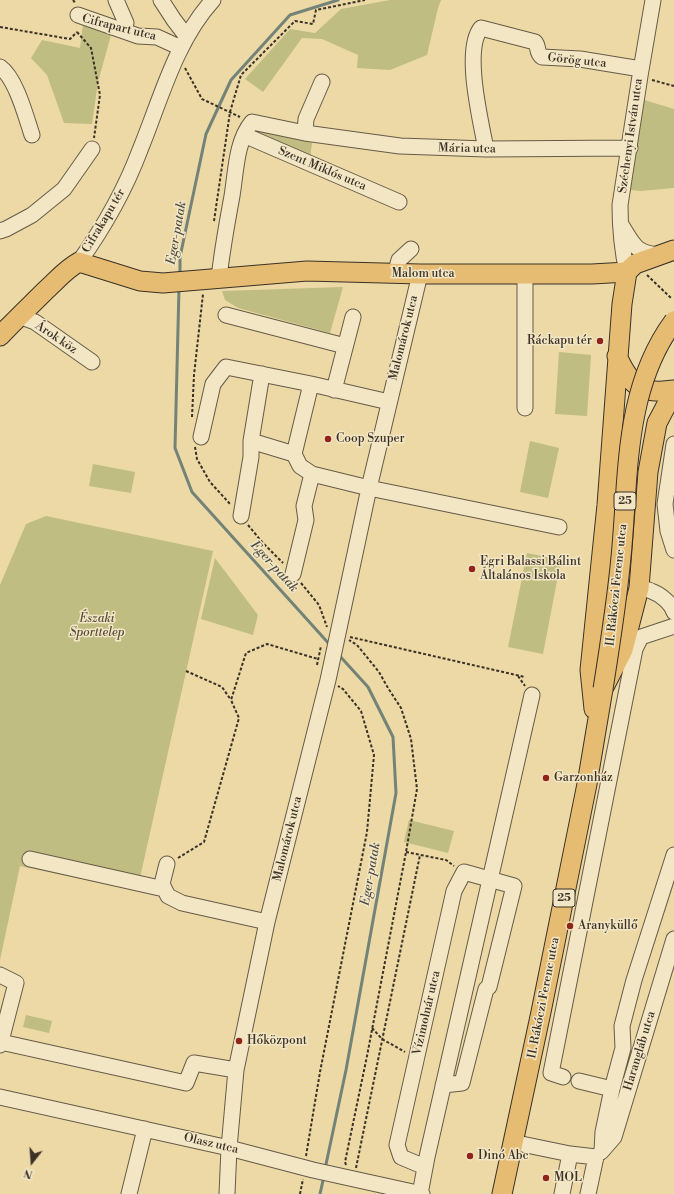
<!DOCTYPE html>
<meta charset="utf-8">
<style>
body{margin:0}
#map{position:relative;width:674px;height:1194px;overflow:hidden;background:#ecd9a6;font-family:"Libre Bodoni",serif}
canvas{display:block}
.north{position:absolute;left:12px;top:1142px;width:40px;height:40px;-webkit-text-stroke:3px #f3e6c5;paint-order:stroke;rotate:197deg;font-size:11px;font-weight:700;line-height:16px;text-align:center;color:#3a3127}
.north::after{content:'';display:block;margin:auto;width:14px;height:18px;background:#3a3127;clip-path:polygon(50% 0,100% 100%,50% 72%,0 100%)}
</style>
<div id="map">
<canvas width="674" height="1194"></canvas>
<div class="north">N</div>
</div>
<script>
const context = document.querySelector('canvas').getContext('2d');
context.lineJoin = 'round';
function fill(path, color) {
  context.fillStyle = color;
  context.fill(path, 'evenodd');
}
function stroke(path, color, width, dash) {
  context.strokeStyle = color;
  context.lineWidth = width;
  context.lineCap = dash ? 'butt' : 'round';
  context.setLineDash(dash || []);
  context.stroke(path);
}
function drawText(font, color, halo, rows, align = 'center') {
  context.font = font + ' "Libre Bodoni",serif';
  context.lineWidth = 3;
  context.setLineDash([]);
  context.textBaseline = 'middle';
  context.strokeStyle = halo;
  context.fillStyle = color;
  for (const [text, x, y, turn = 0] of rows) {
    context.save();
    context.translate(x, y);
    context.rotate((+turn || 0) * Math.PI / 180);
    context.textAlign = isNaN(turn) ? turn : align;
    if (halo) context.strokeText(text, 0, 0);
    context.fillText(text, 0, 0);
    context.restore();
  }
}
const green = new Path2D(`
 M390,0H441L438,8L427,55L390,70L357,68L358,55L322,39L302,38L263,92L245,79L290,29L315,33L341,9Z
 M83,24L111,35L98,82L92,124L64,123L47,75L31,58L42,40L80,48Z
 M641,99L674,109V188L641,191L630,190Z
 M261,127L312,143L310,159L255,132V129Z
 M343,287L330,333L238,308L225,300L222,291Z
 M559,352L591,355L587,416L555,414Z
 M530,441L559,448L548,498L520,492Z
 M93,464L135,472L131,493L89,486Z
 M46,516L213,551L137,891L20,866L0,960V585L26,524Z
 M527,553L561,560L543,654L508,647Z
 M215,558L258,615L253,635L201,619Z
 M409,820L454,831L448,853L404,842Z
 M26,1015L52,1021L49,1033L23,1027Z`);
const stream = new Path2D(`
 M180,276V257L206,134L231,80L290,15L338,0
 M179,288L175,448L192,492L331,646
 M325,1169L346,1070L396,793L393,737L368,687L338,654
 M320,1194L324,1176`);
const path = new Path2D(`
 M73,0L76,4
 M0,27L70,39L77,32
 M77,32L91,48L100,95L94,138
 M185,68L202,99L240,117
 M652,80L674,86
 M214,221L230,112L241,75L295,21L313,24L316,10L365,0
 M647,275L671,298
 M192,417L194,375L203,294
 M195,447L197,459L210,482L231,505
 M248,525L262,542L283,563
 M301,583L319,605L327,627
 M350,637L525,677
 M317,665L321,646
 M186,671L222,687L231,700
 M518,676L525,686
 M406,852L446,860L454,866
 M178,858L204,842L239,718L231,700L246,653L267,644L318,659
 M372,1028L382,1039L405,1052
 M306,1156L320,1072L367,832L374,755L361,711L343,689L338,686
 M346,1165L345,1162L367,1056L406,852L417,789L411,739L401,708L388,688L379,672L357,645L349,640
 M356,1168L420,855
 M300,1194L303,1179`);
const minor = new Path2D(`
 M116,0L126,23L124,30
 M161,0L174,20L187,37
 M78,15L138,36L157,37L181,48
 M0,67C16,78 26,117 32,135
 M305,133L306,119L322,82
 M244,135L399,202
 M486,149C481,122 463,50 481,28L535,42C539,46 536,53 542,57L580,59L641,69
 M622,226C634,246 636,253 660,255
 M0,231L6,229L32,215L64,189L92,149
 M79,262C104,227 125,190 140,150C161,99 175,42 213,0
 M627,272C622,250 620,228 620,205L640,76L653,0
 M395,274L399,260L411,249
 M219,278C222,251 227,223 232,196C236,172 236,141 252,122L305,133L400,146L486,149L630,148
 M226,315L345,346
 M19,316L35,322L92,362
 M262,374L251,441L294,454
 M334,390L353,317
 M389,402L311,384L294,454L300,466L312,474L369,488L559,527
 M525,408V274
 M201,437L213,384L226,367L311,384
 M674,444L665,504L668,531L674,550
 M241,516L251,457V441
 M293,574L306,520L304,506L312,474
 M639,588C643,589 648,589 651,591C660,594 671,603 674,612
 M30,859L164,889
 M167,864L162,884L168,896L182,903L267,922
 M0,975L16,983L0,1045
 M1,1042L186,1083L194,1063L236,1070
 M563,1077L551,1073L635,649L641,637L674,626
 M579,1081L612,1089
 M0,1097L229,1148L313,1170L422,1194
 M512,1142L570,1154L596,1157
 M602,1151L603,1132L612,1089L623,1048L622,1026L634,980L674,855
 M601,1152L614,1137L674,939
 M425,1167L401,1157L397,1145L454,891L464,872L514,886L489,987L486,989L462,1083L443,1085
 M129,1194L145,1129
 M227,1194L229,1148L236,1070L267,922L328,680L369,488L420,274
 M420,1194L427,1157L532,695
 M562,1194L570,1154
 M588,1194L596,1157`);
const major = new Path2D(`
 M0,336C15,320 31,305 46,290C57,280 66,269 79,262L140,281L163,283L307,271L420,274H592L627,272
 M617,356C631,386 640,395 674,390
 M594,709L590,670L607,505L622,304L627,272L635,264L674,250
 M502,1194L541,1012L587,784L603,689L623,650L639,588L648,472L657,423L666,406L674,397`);
const majorBridge = new Path2D(`
 M603,689C610,645 617,601 621,557C629,477 623,390 674,321`);
const markers = [
 [600,341,4,"#8f2418"],
 [328,439,4,"#8f2418"],
 [472,569,4,"#8f2418"],
 [546,778,4,"#8f2418"],
 [570,926,4,"#8f2418"],
 [239,1041,4,"#8f2418"],
 [470,1156,4,"#8f2418"],
 [546,1178,4,"#8f2418"]
];
const shields = [
 [625,501,22],
 [564,898,22]
];
const shieldNames = [
 ["25",625,501],
 ["25",564,898]
];
const streetNames = [
 ["Cifrapart utca",119,28,14],
 ["Görög utca",577,61,6],
 ["Széchenyi István utca",631,136,-82],
 ["Mária utca",467,149,1],
 ["Szent Miklós utca",322,169,23],
 ["Cifrakapu tér",104,221,-59],
 ["Malom utca",423,274],
 ["Árok köz",56,338,34],
 ["Malomárok utca",404,338,-76],
 ["II. Rákóczi Ferenc utca",617,585,-84],
 ["Malomárok utca",288,839,-76],
 ["II. Rákóczi Ferenc utca",544,998,-79],
 ["Vízimolnár utca",427,1013,-77],
 ["Harangláb utca",640,1051,-73],
 ["Olasz utca",211,1144,13]
];
const poiNames = [
 ["Ráckapu tér",592,341,"right"],
 ["Coop Szuper",336,439],
 ["Egri Balassi Bálint",480,562],
 ["Általános Iskola",480,576],
 ["Garzonház",554,778],
 ["Aranyküllő",578,926],
 ["Hőközpont",247,1041],
 ["Dinó Abc",478,1156],
 ["MOL",554,1178]
];
const parkNames = [
 ["Északi",97,619],
 ["Sporttelep",97,633]
];
const waterNames = [
 ["Eger-patak",177,233,-80],
 ["Eger-patak",274,567,48],
 ["Eger-patak",371,874,-80]
];
fill(green, '#bfbd81');
stroke(stream, '#738377', 3);
stroke(minor, '#665b47', 17);
stroke(major, '#3a3127', 21);
stroke(path, '#3a3127', 2, [3, 2]);
stroke(minor, '#f3e6c5', 15);
stroke(major, '#e6bc73', 19);
stroke(majorBridge, '#3a3127', 21, []);
stroke(majorBridge, '#e6bc73', 19);
for (const [x, y, r, color] of markers) {
  const dot = new Path2D();
  dot.arc(x, y, r, 0, 2 * Math.PI);
  context.fillStyle = color;
  context.fill(dot);
  stroke(dot, '#f3e6c5', 1.5);
}
for (const [x, y, w] of shields) {
  const box = new Path2D();
  box.roundRect(x - w / 2, y - 9, w, 18, 3);
  context.fillStyle = '#f3e6c5';
  context.fill(box);
  stroke(box, '#3a3127', 1);
}
drawText('bold 11px', '#3a3127', null, shieldNames);
drawText('12px', '#3a3127', '#f3e6c5', streetNames);
drawText('12px', '#3a3127', '#f3e6c5', poiNames, 'left');
drawText('italic 12px', '#554d39', '#f3e6c5', parkNames);
drawText('italic 13px', '#4d4c42', '#f3e6c5', waterNames);
</script>
